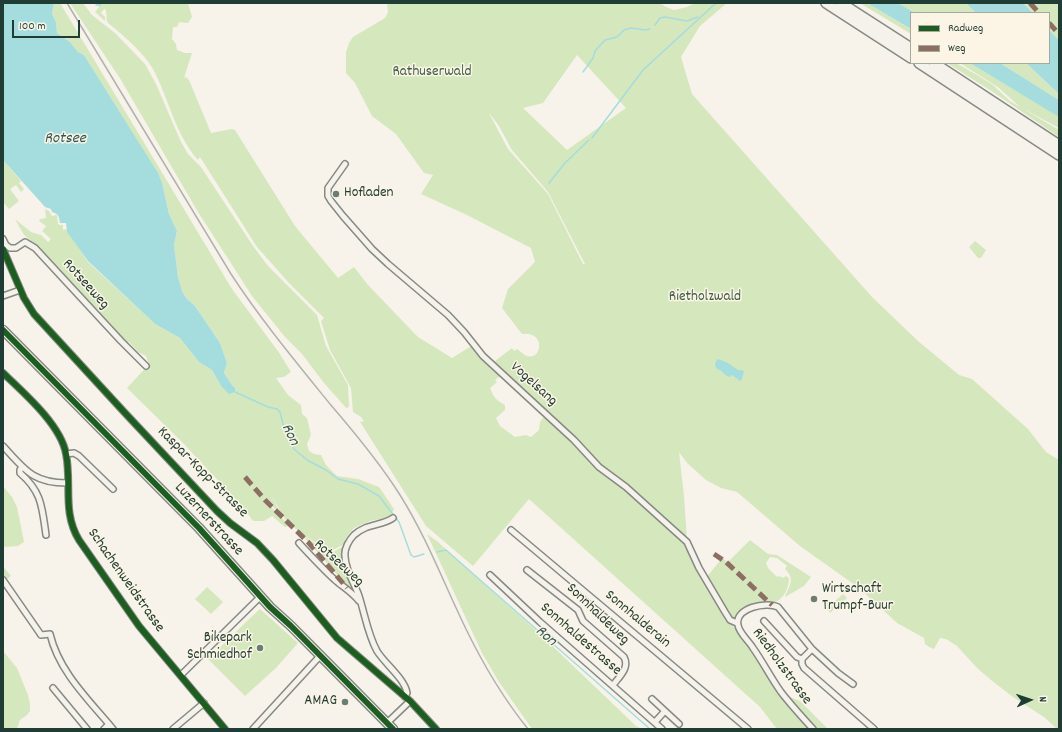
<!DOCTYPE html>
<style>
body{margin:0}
#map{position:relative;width:1062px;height:732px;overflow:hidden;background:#f7f3ea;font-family:Dekko,sans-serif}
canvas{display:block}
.frame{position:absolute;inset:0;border:4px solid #1f3d34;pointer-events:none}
.legend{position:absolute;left:910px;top:12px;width:140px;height:52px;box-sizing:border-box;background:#fcf5e5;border:1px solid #a4ab9e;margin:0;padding:5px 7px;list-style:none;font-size:12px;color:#1f3d34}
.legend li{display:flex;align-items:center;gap:8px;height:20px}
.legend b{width:20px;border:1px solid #a4ab9e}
.north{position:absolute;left:1010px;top:680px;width:40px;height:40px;-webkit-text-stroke:3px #fcf5e5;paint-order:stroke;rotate:87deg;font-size:11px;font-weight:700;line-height:16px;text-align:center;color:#1f3d34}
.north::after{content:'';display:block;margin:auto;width:14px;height:18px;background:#1f3d34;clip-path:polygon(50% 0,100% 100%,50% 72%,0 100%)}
.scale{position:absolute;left:12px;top:20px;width:68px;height:18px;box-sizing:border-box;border:2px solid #1f3d34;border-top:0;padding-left:5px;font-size:12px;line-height:14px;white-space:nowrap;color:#1f3d34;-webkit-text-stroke:3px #fcf5e5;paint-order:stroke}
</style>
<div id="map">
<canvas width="1062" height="732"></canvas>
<div class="frame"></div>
<ul class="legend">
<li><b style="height:5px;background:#1b5e20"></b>Radweg</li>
<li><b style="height:5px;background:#8d6e63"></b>Weg</li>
</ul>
<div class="north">N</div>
<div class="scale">100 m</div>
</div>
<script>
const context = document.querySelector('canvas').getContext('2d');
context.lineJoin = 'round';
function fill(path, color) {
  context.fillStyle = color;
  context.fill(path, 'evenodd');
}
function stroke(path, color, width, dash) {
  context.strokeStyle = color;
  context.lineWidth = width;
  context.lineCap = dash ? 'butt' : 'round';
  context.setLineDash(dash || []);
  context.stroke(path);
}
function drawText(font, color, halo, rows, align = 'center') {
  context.font = font + ' Dekko,sans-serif';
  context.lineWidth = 3;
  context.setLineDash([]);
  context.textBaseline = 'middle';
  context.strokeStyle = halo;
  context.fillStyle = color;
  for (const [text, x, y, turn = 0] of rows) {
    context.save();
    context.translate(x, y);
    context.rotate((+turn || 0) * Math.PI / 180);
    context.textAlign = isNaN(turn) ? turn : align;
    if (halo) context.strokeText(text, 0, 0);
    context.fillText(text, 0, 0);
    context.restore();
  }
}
const green = new Path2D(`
 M54,3H60L232,289L280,354L291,372L284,377L276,378L288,395L301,405L302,414L307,418L311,435L307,444L309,451L314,454L321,455L326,465L337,476L358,479L379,487L394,509L390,517L370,521L354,528L345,539L346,541L343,545L330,551L300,533L285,519L271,495L281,515L272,506V508L290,526L285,527L272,516L264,521H253L243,507L182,442L127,388L149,364L146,356L138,352L129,342L125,344L36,245L24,235L15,219L31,232L41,235L48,242L51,239L42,231L46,226L39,221L40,219L46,218L45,209L49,211L52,216L57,215L58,224L60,225H63V230L66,229L88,262L155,324L180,338L199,362L212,370L221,386L235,388L232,385L224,373L227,363L220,343L195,306L186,298L182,291L178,277L174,245L177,231L169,214L162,183L158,174L84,55L78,52L70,42L57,33L56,22L52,14Z
 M70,3H83L92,15L115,33L145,64L156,84L181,142L188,154L201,167L253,246L268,266L317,315L326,346L348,385L349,407L346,408L348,410L324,383L302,354L285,337L252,296L198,212L121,80Z
 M96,3H188L192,17L188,23L179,22L177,27H173L172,39L176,44L177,50L185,53H192L184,78L186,77L189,80L211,133L232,129L235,130L295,226L338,278L354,267L368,285L418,337L452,358L473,345L503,374L495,380L497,382L490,388C494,398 496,400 505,405V410L496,418L500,426L515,437L526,435L531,437L539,430L540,422L546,414L624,487L683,539L730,623L744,637L780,693L800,701L828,729H777L760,707L529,499L473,566L426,526L362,425L360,422L364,421L361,417L353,412L351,388L330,350L321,321L324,318L289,283L257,247L200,157L198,160C175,134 169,99 153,69C143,52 124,36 108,23C105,19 108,14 105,9L103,10L101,13L105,17V21L95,12L99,7Z
 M387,3H660L666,7L674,10L687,7L695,3H727L700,26L681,57L692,94L872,297L918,341L959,375L972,379L1028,429L1046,452L1059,460V729H1057L1044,717L1013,697L991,680L977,668L957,646L946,639L940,638L934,649L929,647L925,644L924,638L897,623L859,588L800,546L737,492L721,488L706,480L687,463L679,452L684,496L687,540L610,475L496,365L495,361L512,348L514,351L517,349C520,351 522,353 525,355C541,364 548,331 522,334L502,308L508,289L535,262L531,248L467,215L421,194L433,175L424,173L396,134L372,116L355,83L346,73V52L349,43L353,37L385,18L388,12ZM577,55L626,108L567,150L523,108L543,103ZM490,114L499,126L512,150L548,192L585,264H583L548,194L508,149L490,115Z
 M860,3H867L911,29V34Z
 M898,3H966L976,13H915Z
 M1023,3H1059V40L1049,30V13H1033Z
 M947,63H956L977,75L993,85L1010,101L1059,130V137L993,92Z
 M960,63H970L1052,112L1059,117V128L1020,107L999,88Z
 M1000,63H1026L1059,94V100Z
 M3,160L21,181L19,183L24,189L21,192L16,185L10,189L19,201L9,209L3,202Z
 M975,241L986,250L981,258H978L969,247Z
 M3,486L12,497L17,507L24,542L18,546L3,547Z
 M427,534L438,542L543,637L636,726L642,729H532L499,682L482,653Z
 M302,535L330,552H333L344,546L343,552L358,595H355L348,587Z
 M750,540L768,554L777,555L811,577L804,586L785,597C789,585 796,580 785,569L787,566L777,558L770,557L766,563L768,568L777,577L779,576L783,578L786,576L789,578C789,587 784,599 775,602L747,607L741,611L735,620H732L706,578L722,558L728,562Z
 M3,566L11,576L6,580L3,576Z
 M207,587L223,602L211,614L195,599Z
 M843,594L847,598L830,613L824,604L826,603L834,602Z
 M260,609L298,643L276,668L245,696L208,659L246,622Z
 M3,651L17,668L28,695L30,704V711L27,715L20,720L17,729H3Z`);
const water = new Path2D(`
 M3,3H54L52,14L56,22L57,33L70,42L78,52L84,55L158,173L162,183L169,214L177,231L174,245L178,277L182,291L186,298L195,306L220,343L227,363L224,373L232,385L235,388V392L229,394L221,386L212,370L199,362L180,338L155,324L88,261L67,232L66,223H60C59,217 59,214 52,212L51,209L45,207L3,160Z
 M867,3H898L915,13H911V29Z
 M966,3H1023L1033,13H976Z
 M1049,30L1059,40V94L1026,63H1049Z
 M970,63H1000L1059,100V117Z
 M718,359L728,363L738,370H741L744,371L742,379L740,381L732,375L730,377C724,376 723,370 717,369L715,365L716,361Z`);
const stream = new Path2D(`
 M96,5H100L102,3
 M655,25L660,18L665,17L687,21L698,17
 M583,72L593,58L595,51L605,40L617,37L624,30L631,28L645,30L650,29
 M592,138L643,70L716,3
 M549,183L565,163L589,140
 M235,392L268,407L277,409L280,412L284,428L294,449L307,460L326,470L338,479L358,484L379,496L399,522L411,555L414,557L424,554
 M437,552L446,550L650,729`);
const minor = new Path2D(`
 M345,164L328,188V196L331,201L343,216L372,249L388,264L448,315L464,332L483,356L574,440L599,467L626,487L687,542L699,568L725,612L730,620L737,623
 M3,239L6,245L10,248H16L25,242L35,248L121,341L146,366
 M3,249L24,298L34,314L125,413L217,511L230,523L257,543L273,560L337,638L410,701L436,729
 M3,296L20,290
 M3,373C24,393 61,425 66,454C72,484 62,512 79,540L139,626L225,729
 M3,446C25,470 33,483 67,483
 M66,454L74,453L79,456L113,489
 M22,467L20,470V473C42,492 42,507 46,535
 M393,518C382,526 367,523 354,535C349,540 344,549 345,556C345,570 355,584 359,596C365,615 368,635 377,651C385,664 405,679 407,693L405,697
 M511,530L748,729
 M299,543C311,556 322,568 335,580C343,587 352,592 359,601
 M527,570L578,610L583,621L624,657C630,668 619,677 613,685
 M490,575L540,622L662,729
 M3,580L39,632L41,635L50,634C59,672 89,700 113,729
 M764,621L797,657L802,659
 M812,649L802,659V664L804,668L874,729
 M181,675L261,596
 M53,688L87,729
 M652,699L679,724
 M655,722L665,711
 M387,723L410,701
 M104,729L109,724
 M173,729L204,703
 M253,729L320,656
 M813,729C802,717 791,705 781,692C771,678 763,662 753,648C749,641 739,633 738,625C734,608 767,601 778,607L812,649L838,673L853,684`);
const primary = new Path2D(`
 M3,330L199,528L270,607L291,626L393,729`);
const motorway = new Path2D(`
 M826,3L911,58
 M841,3L911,48
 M919,63L1059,155
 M934,63L1059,145`);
const rail = new Path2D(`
 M67,3L231,274C261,320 296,362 330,404C355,433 380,463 400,495C427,538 444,584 466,629C483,664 503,698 528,729`);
const quiet = new Path2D(`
 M1030,3L1039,13
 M1049,23L1059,34
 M245,477L266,501L308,542L347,588
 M714,554L726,562L772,605`);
const cycleway = new Path2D(`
 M3,249L24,298L34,314L125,413L217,511L230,523L257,543L273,560L337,638L410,701L436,729
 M3,330L199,528L270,607L291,626L393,729
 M3,373C24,393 61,425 66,454C72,484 62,512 79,540L139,626L225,729`);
const markers = [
 [336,194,4,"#6b7d74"],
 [814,599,4,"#6b7d74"],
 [260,648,4,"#6b7d74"],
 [345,702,4,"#6b7d74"]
];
const parkNames = [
 ["Rathuserwald",432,73],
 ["Rietholzwald",705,298]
];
const poiNames = [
 ["Hofladen",344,194],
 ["Wirtschaft",822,590],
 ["Trumpf-Buur",822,607],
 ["Bikepark",252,639,"right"],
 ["Schmiedhof",252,656,"right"],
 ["AMAG",337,702,"right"]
];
const streetNames = [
 ["Rotseeweg",85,285,48],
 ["Vogelsang",533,385,42],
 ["Kaspar-Kopp-Strasse",202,473,45],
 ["Luzernerstrasse",208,520,47],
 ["Rotseeweg",338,564,43],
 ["Schachenweidstrasse",125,581,55],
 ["Sonnhaldeweg",597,615,44],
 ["Sonnhalderain",637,620,40],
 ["Sonnhaldestrasse",580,640,41],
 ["Riedholzstrasse",781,667,54]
];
const waterNames = [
 ["Rotsee",65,140],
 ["Ron",289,435,64],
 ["Ron",545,637,41]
];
fill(green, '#d5e7bd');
fill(water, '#a5dddf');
stroke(stream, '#a5dddf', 1.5);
stroke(minor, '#868984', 8);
stroke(primary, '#868984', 11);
stroke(motorway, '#868984', 12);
stroke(minor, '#f5f2ec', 5);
stroke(primary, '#f5f2ec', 8);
stroke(motorway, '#f5f2ec', 9);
stroke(rail, '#b0b2ad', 1.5);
stroke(quiet, '#8d6e63', 5, [10, 5]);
stroke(cycleway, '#1b5e20', 6);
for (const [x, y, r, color] of markers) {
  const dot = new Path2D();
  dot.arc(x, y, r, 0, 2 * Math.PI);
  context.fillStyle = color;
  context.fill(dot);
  stroke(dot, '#fcf5e5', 1.5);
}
drawText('15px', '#3e5d48', '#fcf5e5', parkNames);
drawText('15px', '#1f3d34', '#fcf5e5', poiNames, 'left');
drawText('15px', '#1f3d34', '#fcf5e5', streetNames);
drawText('italic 16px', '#335b55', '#fcf5e5', waterNames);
</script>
